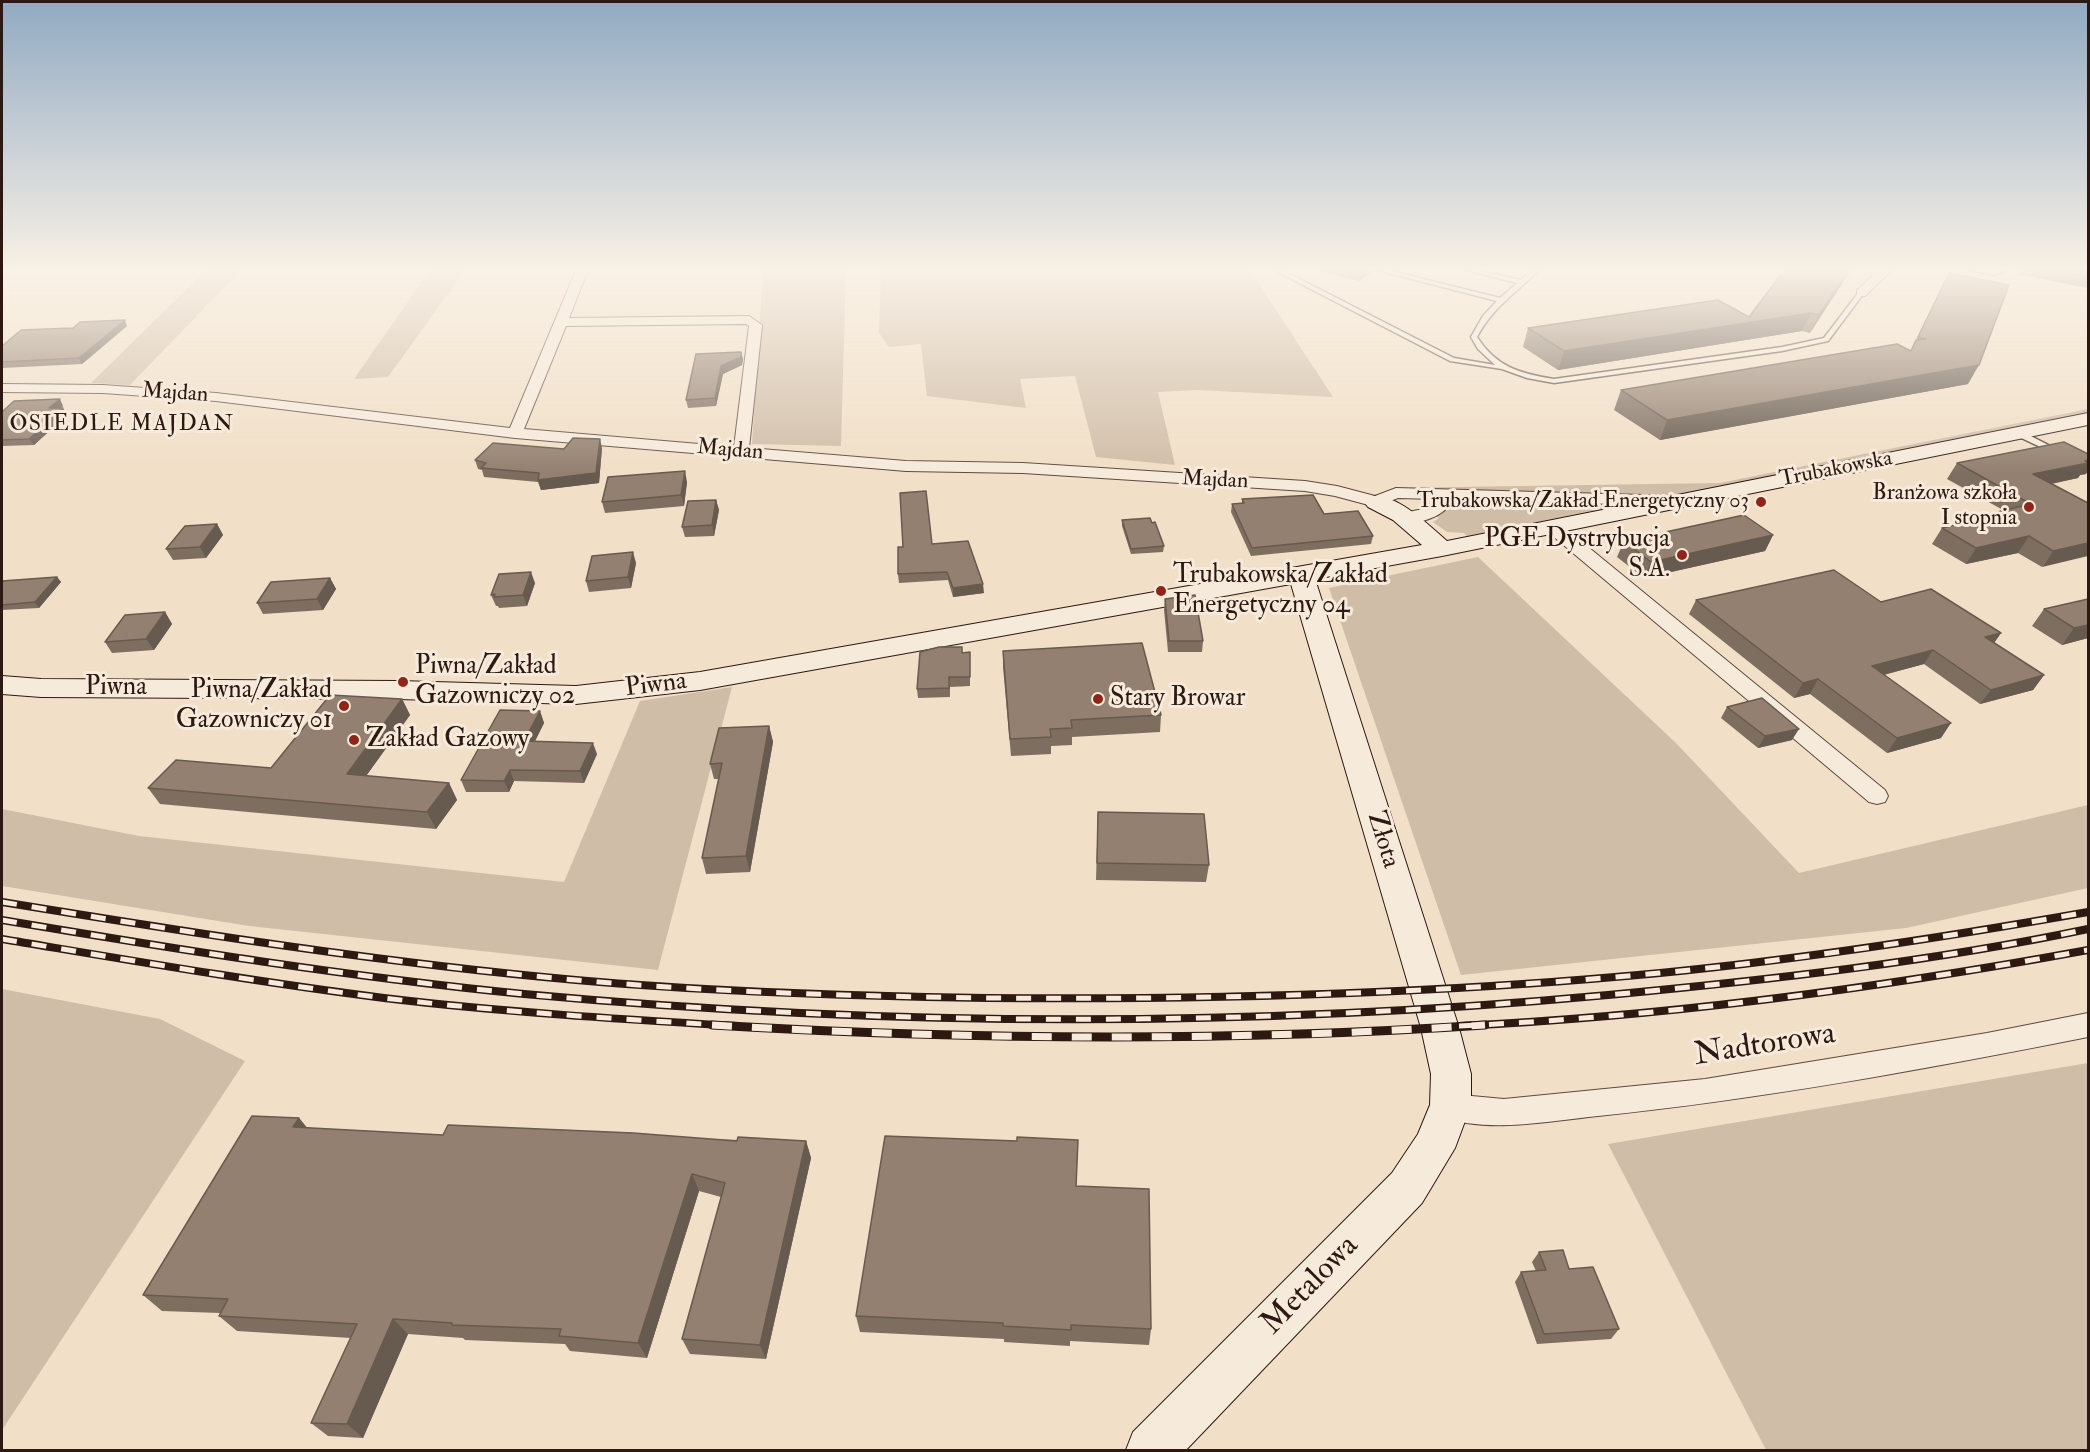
<!DOCTYPE html>
<meta charset="utf-8">
<style>
body{margin:0}
#map{position:relative;width:2090px;height:1452px;overflow:hidden;background:#f1dfc7;font-family:"IM FELL Double Pica",serif}
canvas{display:block}
.frame{position:absolute;inset:0;border:3px solid #2d1911;pointer-events:none}
</style>
<div id="map">
<canvas width="2090" height="1452"></canvas>
<div class="frame"></div>
</div>
<script>
const context = document.querySelector('canvas').getContext('2d');
context.lineJoin = 'round';
function fill(path, color) {
  context.fillStyle = color;
  context.fill(path, 'evenodd');
}
function stroke(path, color, width, dash) {
  context.strokeStyle = color;
  context.lineWidth = width;
  context.lineCap = dash ? 'butt' : 'round';
  context.setLineDash(dash || []);
  context.stroke(path);
}
function drawText(font, color, halo, rows, align = 'center') {
  context.font = font + ' "IM FELL Double Pica",serif';
  context.lineWidth = 6;
  context.setLineDash([]);
  context.textBaseline = 'middle';
  context.strokeStyle = halo;
  context.fillStyle = color;
  for (const [text, x, y, turn = 0] of rows) {
    context.save();
    context.translate(x, y);
    context.rotate((+turn || 0) * Math.PI / 180);
    context.textAlign = isNaN(turn) ? turn : align;
    if (halo) context.strokeText(text, 0, 0);
    context.fillText(text, 0, 0);
    context.restore();
  }
}
const green = new Path2D(`
 M206,270H241L130,385L91,383Z
 M430,270H465L388,377L354,379Z
 M763,270H846L841,446L752,444Z
 M881,270H1250L1333,397L1198,390L1158,392L1175,465L1096,457L1075,376L1020,379L1026,408L927,396L921,344L889,347L879,333Z
 M2088,409V413L1679,495L1390,488L1720,483Z
 M1457,500L1626,504L1467,536L1464,533L1447,532L1433,522L1439,518L1436,516Z
 M1478,557L1676,743L1799,873L2088,805V888L1906,928L1461,975L1329,588Z
 M732,687L658,970L249,926L2,886V809L139,836L564,882L640,701Z
 M2,989L160,1019L245,1061L2,1430Z
 M2088,1063V1450H1766L1608,1144Z`);
const lane = new Path2D(`
 M1274,270H1282L1454,358L1495,365L1478,349L1471,337L1483,316L1497,301L1377,270H1387L1500,298L1517,283L1466,270H1477L1521,280L1532,270H1539C1517,292 1492,308 1477,337C1496,367 1521,374 1554,379L1782,347L1824,338L1859,292L1864,293L1828,341L1782,351L1554,383L1527,378L1502,369L1450,361Z
 M1970,270H2008L1995,275Z
 M2015,431H2021L2060,451L2056,453H2053L2015,435Z`);
const street = new Path2D(`
 M576,270H588L569,318L749,316L762,325L749,448L906,461L1023,463L1305,481L1337,486L1375,496L1396,488L1678,496L1686,501L1678,506L1452,499C1447,517 1415,526 1399,522L1397,518L1399,514L1423,509L1434,502L1436,499L1398,498L1376,507L1335,496L1305,491L1023,473L906,471L515,438L216,401L103,393L2,392V384L103,385L216,393L510,428ZM746,324L749,326L734,447L524,429L566,326Z
 M1879,270H1892L1865,296H1857V290Z
 M1554,523L1560,524L1885,790L1888,796L1885,802L1877,804L1869,802L1548,532L1545,528L1548,524Z
 M2088,1013V1037C1926,1069 1763,1099 1598,1116C1549,1121 1486,1134 1440,1116L1436,1107L1440,1098L1450,1094L1504,1099L1705,1079L1987,1033Z`);
const secondary = new Path2D(`
 M2088,413V425L1442,556L1315,579L1459,1028L1471,1074V1105L1455,1148L1422,1203L1186,1450H1126L1133,1432L1392,1173L1418,1134L1430,1105L1431,1074L1421,1028L1291,584L700,690L576,704L398,699L41,697L2,694V676L41,679L398,681L576,686L700,672L1422,545L1393,520L1368,507L1364,502L1368,497C1394,490 1428,525 1447,541Z`);
const railFar1 = new Path2D(`
 M2,902C193,933 384,963 576,980C713,992 850,996 987,998C1212,1000 1436,994 1660,973C1804,959 1946,937 2088,912
 M2,920C175,949 349,977 524,994C884,1027 1248,1028 1608,995C1769,980 1930,962 2088,929
 M2,939C129,960 256,982 384,998C501,1012 619,1019 737,1026
 M1459,1026C1670,1016 1880,988 2088,950`);
const rail = new Path2D(`
 M712,1025C968,1040 1228,1042 1485,1025`);
const wall = new Path2D(`
 M1314,270H1375L1359,281Z
 M1784,270H1851L1810,333L1802,331L1558,370L1523,347L1528,328L1749,317Z
 M2020,270H2088V288L2018,274Z
 M1949,273L1968,384L1660,440L1614,410L1621,390L1911,350Z
 M127,326L82,364L2,368V346Z
 M741,352L743,359L742,365L723,374L716,406L688,408L686,400Z
 M63,406L61,408L67,415L34,445L2,446V412Z
 M602,448L599,483L541,490L538,482L484,477L482,470L478,469L475,460L564,449Z
 M1957,463L2086,474L2080,475L2078,478L2052,484L2088,503L2042,567L2018,553L1966,564L1932,544L1942,528L1986,518L1989,514L2003,510L1947,479Z
 M687,482L684,506L605,513L602,502Z
 M1242,499L1373,536L1371,544L1251,556L1231,512L1232,504H1242Z
 M716,500L719,510L714,536L685,537L682,527Z
 M1122,520L1164,546L1163,552L1131,554L1122,526Z
 M217,524L223,535L206,558L173,560L166,549Z
 M1773,535L1765,551L1644,578L1617,557L1624,541Z
 M932,544L984,593L953,597L948,580L899,583L898,574Z
 M636,563L631,588L589,592L586,581Z
 M57,577L61,582L39,608L2,610V581Z
 M330,578L336,589L323,610L263,614L257,603Z
 M535,583L527,606L499,608L498,606H496L491,595Z
 M1165,599L1203,641L1202,652H1168L1164,610Z
 M2088,599V638L2062,645L2032,626L2044,609Z
 M1696,600L1881,602L2001,633L1994,643L2044,675L2033,690L1980,704L1924,664L1884,675L1941,738L1887,753L1810,694L1794,698L1689,614Z
 M165,612L172,624L154,650L112,653L105,642Z
 M1003,651L1161,715L1160,732L1072,737V745L1051,746V754L1011,756L1003,667Z
 M963,652L970,662V686L950,687V697L918,698L917,689Z
 M402,699L410,715L366,776L449,783L457,800L436,829L160,804L148,788L271,768Z
 M1727,707L1792,740L1758,748L1721,718Z
 M540,711L544,723L535,741L597,754L584,783L514,781L509,792H466L461,780Z
 M769,726L773,742L750,872L706,874L702,858L719,779H714L710,764Z
 M1098,812L1209,865L1206,882L1096,880Z
 M299,1118L307,1128L443,1135L806,1141L811,1158L766,1359L690,1354L682,1339L721,1197L699,1191L647,1358L570,1351L565,1344L465,1340L463,1338L408,1334L363,1438L328,1436L311,1423L351,1338L237,1331L219,1316L220,1313L162,1311L143,1295Z
 M1076,1186L1151,1329L1149,1345L1070,1341V1346L1004,1342V1339L860,1332L856,1316Z
 M1539,1252L1569,1269L1619,1329L1611,1339L1537,1344L1515,1282L1521,1272L1536,1271L1532,1262Z`);
const shadedWall = new Path2D(`
 M1364,270H1375L1359,281L1361,273Z
 M1848,270H1851L1810,333L1819,315Z
 M1811,313L1802,331L1558,370L1564,351Z
 M125,320L127,326L82,364L79,358Z
 M741,352L743,359L742,365L723,374L716,406L715,398L721,366Z
 M1979,365L1968,384L1660,440L1667,420Z
 M60,399L63,406L53,415L49,408Z
 M63,408L67,415L34,445L29,439Z
 M600,439L602,448L599,483L541,490L538,480Z
 M2088,460V471L2086,474L2080,475L2078,478L2023,489L2033,474Z
 M685,471L687,482L684,506L681,495Z
 M716,500L719,510L714,536L712,525Z
 M217,524L223,535L206,558L200,547Z
 M1773,535L1765,551L1644,578L1651,562Z
 M2029,536L2018,553L1966,564L1976,548Z
 M2088,543V556L2042,567L2053,551Z
 M633,552L636,563L631,588L628,577Z
 M531,572L535,583L527,606L523,595Z
 M57,577L61,582L39,608L35,602Z
 M330,578L336,589L323,610L317,599Z
 M983,584L984,593L953,597V588Z
 M165,612L172,624L154,650L146,639Z
 M2088,625V638L2062,645L2074,628Z
 M2001,633L1991,647L1985,637Z
 M1933,650L1924,664L1863,680L1872,666Z
 M2044,675L2033,690L1980,704L1991,690Z
 M1818,679L1810,694L1794,698L1803,683Z
 M402,699L410,715L356,790L347,774Z
 M540,711L544,723L529,753L524,741Z
 M1951,723L1941,738L1887,753L1897,738Z
 M769,726L773,742L750,872L746,856Z
 M1799,729L1792,740L1758,748L1765,736Z
 M593,743L597,754L584,783L580,771Z
 M510,770L514,781L509,792L504,781Z
 M449,783L457,800L436,829L427,812Z
 M299,1118L313,1135L293,1127Z
 M806,1141L811,1158L766,1359L760,1345Z
 M692,1174L699,1191L647,1358L638,1343Z
 M393,1319L408,1334L363,1438L347,1424Z`);
const building = new Path2D(`
 M1350,270H1364L1361,273Z
 M1784,270H1848L1819,315L1811,313L1564,351L1528,328L1718,300L1749,317Z
 M2059,270H2088V276Z
 M1949,273L2009,285L1979,365L1667,420L1621,390L1897,344L1911,351L1916,340L1926,339L1918,337Z
 M125,320L79,358L2,362V346L21,330L73,328L80,322Z
 M741,352V357L721,366L715,398L686,400L696,354Z
 M60,399L49,408H63L29,439L2,440V412L14,401Z
 M573,438L600,439L596,473L538,480L539,473L481,468L486,463L475,460L493,443L564,449Z
 M2064,442L2088,454V460L2085,461L2088,463L2033,474L2088,503V543L2053,551L2029,536L1976,548L1942,528L1994,516L1989,514L2031,504L1957,463Z
 M685,471L681,495L602,502L608,477Z
 M926,491L932,544L968,541L983,584L953,588L947,572L898,574V547H903L900,493Z
 M1313,495L1324,514L1358,511L1373,536L1252,548L1232,504L1244,503L1242,499Z
 M716,500L712,525L682,527L688,501Z
 M1744,515L1773,535L1651,562L1624,541Z
 M1150,518L1152,523L1155,522L1164,546L1131,549L1122,520Z
 M217,524L200,547L166,549L185,526Z
 M633,552L628,577L586,581L592,556Z
 M1834,570L1881,602L1931,589L2001,633L1985,637L2044,675L1991,690L1933,650L1872,666L1951,723L1897,738L1818,679L1803,683L1696,600Z
 M531,572L523,595L494,597L495,594L491,595L499,574Z
 M57,577L35,602L2,605V581Z
 M330,578L317,599L257,603L271,582Z
 M1195,595L1203,641H1169L1165,599Z
 M2088,599V625L2074,628L2044,609Z
 M165,612L146,639L105,642L125,615Z
 M1142,643L1161,715L1071,720L1072,728L1050,729L1051,737L1010,739L1003,651Z
 M939,647H962V653L970,652V677H949V688L917,689L920,652Z
 M330,695L402,699L347,774L449,783L427,812L148,788L176,760L271,768Z
 M1762,698L1799,729L1765,736L1727,707Z
 M500,710L540,711L524,741L593,743L580,771L510,770L504,781L461,780Z
 M769,726L746,856L702,858L722,763L710,764L719,728Z
 M1098,812L1204,814L1209,865L1097,863Z
 M252,1116L299,1118L293,1127L443,1135L448,1125L633,1133L737,1141L738,1137L806,1141L760,1345L682,1339L725,1183L692,1174L638,1343L559,1336L561,1329L452,1325V1323L393,1319L347,1424L311,1423L357,1324L219,1316L228,1299L143,1295Z
 M885,1136L1017,1141V1137L1078,1140L1076,1186L1149,1189L1151,1329L1071,1325V1330L1003,1326V1323L856,1316Z
 M1563,1250L1569,1269L1593,1267L1619,1329L1544,1334L1521,1272L1546,1270L1539,1252Z`);
const markers = [
 [1761,502,6,"#8f2418"],
 [2029,507,6,"#8f2418"],
 [1682,555,6,"#8f2418"],
 [1161,591,6,"#8f2418"],
 [403,682,6,"#8f2418"],
 [1098,699,6,"#8f2418"],
 [344,706,6,"#8f2418"],
 [354,740,6,"#8f2418"]
];
const farStreetnames = [
 ["Majdan",175,394,4],
 ["Majdan",730,451,5],
 ["Trubakowska",1836,470,-11],
 ["Majdan",1215,481,3]
];
const farNeighbourhoodnames = [
 ["OSIEDLE MAJDAN",122,425]
];
const farPoinames = [
 ["Branżowa szkoła",2017,494],
 ["I stopnia",2017,519],
 ["Trubakowska/Zakład Energetyczny 03",1749,502]
];
const poiNames = [
 ["PGE Dystrybucja",1670,540,"right"],
 ["S.A.",1670,570,"right"],
 ["Trubakowska/Zakład",1173,576],
 ["Energetyczny 04",1173,606],
 ["Piwna/Zakład",415,667],
 ["Gazowniczy 02",415,697],
 ["Piwna/Zakład",332,691,"right"],
 ["Gazowniczy 01",332,721,"right"],
 ["Stary Browar",1110,699],
 ["Zakład Gazowy",366,740]
];
const streetNames = [
 ["Piwna",656,686,-7],
 ["Piwna",116,688],
 ["Złota",1382,840,73]
];
const nearStreetnames = [
 ["Nadtorowa",1765,1046,-9],
 ["Metalowa",1311,1286,-46]
];
fill(green, '#d0bda8');
stroke(lane, '#5e4a3e', 3);
stroke(street, '#5e4a3e', 2);
stroke(secondary, '#2d1911', 2);
fill(lane, '#f6eadb');
fill(street, '#f6eadb');
fill(secondary, '#f6eadb');
stroke(railFar1, '#2d1911', 8);
stroke(rail, '#2d1911', 9);
stroke(railFar1, '#f6eadb', 5, [15]);
stroke(rail, '#f6eadb', 7, [20]);
fill(wall, '#7e6e60');
fill(shadedWall, '#675a4e');
fill(building, '#938070');
stroke(building, '#675a4e', 1.5);
const sky = context.createLinearGradient(0, 0, 0, 473);
sky.addColorStop(0, '#91aac2');
sky.addColorStop(0.57, '#f9f1e6');
sky.addColorStop(1, '#f9f1e600');
context.fillStyle = sky;
context.fillRect(0, 0, 2090, 473);
for (const [x, y, r, color] of markers) {
  const dot = new Path2D();
  dot.arc(x, y, r, 0, 2 * Math.PI);
  context.fillStyle = color;
  context.fill(dot);
  stroke(dot, '#f6eadb', 2);
}
drawText('22px', '#2d1911', '#f6eadb', farStreetnames);
context.letterSpacing = '1.5px';
drawText('22px', '#2d1911', '#f6eadb', farNeighbourhoodnames);
context.letterSpacing = '0px';
drawText('22px', '#2d1911', '#f6eadb', farPoinames, 'right');
drawText('26px', '#2d1911', '#f6eadb', poiNames, 'left');
drawText('26px', '#2d1911', '#f6eadb', streetNames);
drawText('32px', '#2d1911', '#f6eadb', nearStreetnames);
</script>
